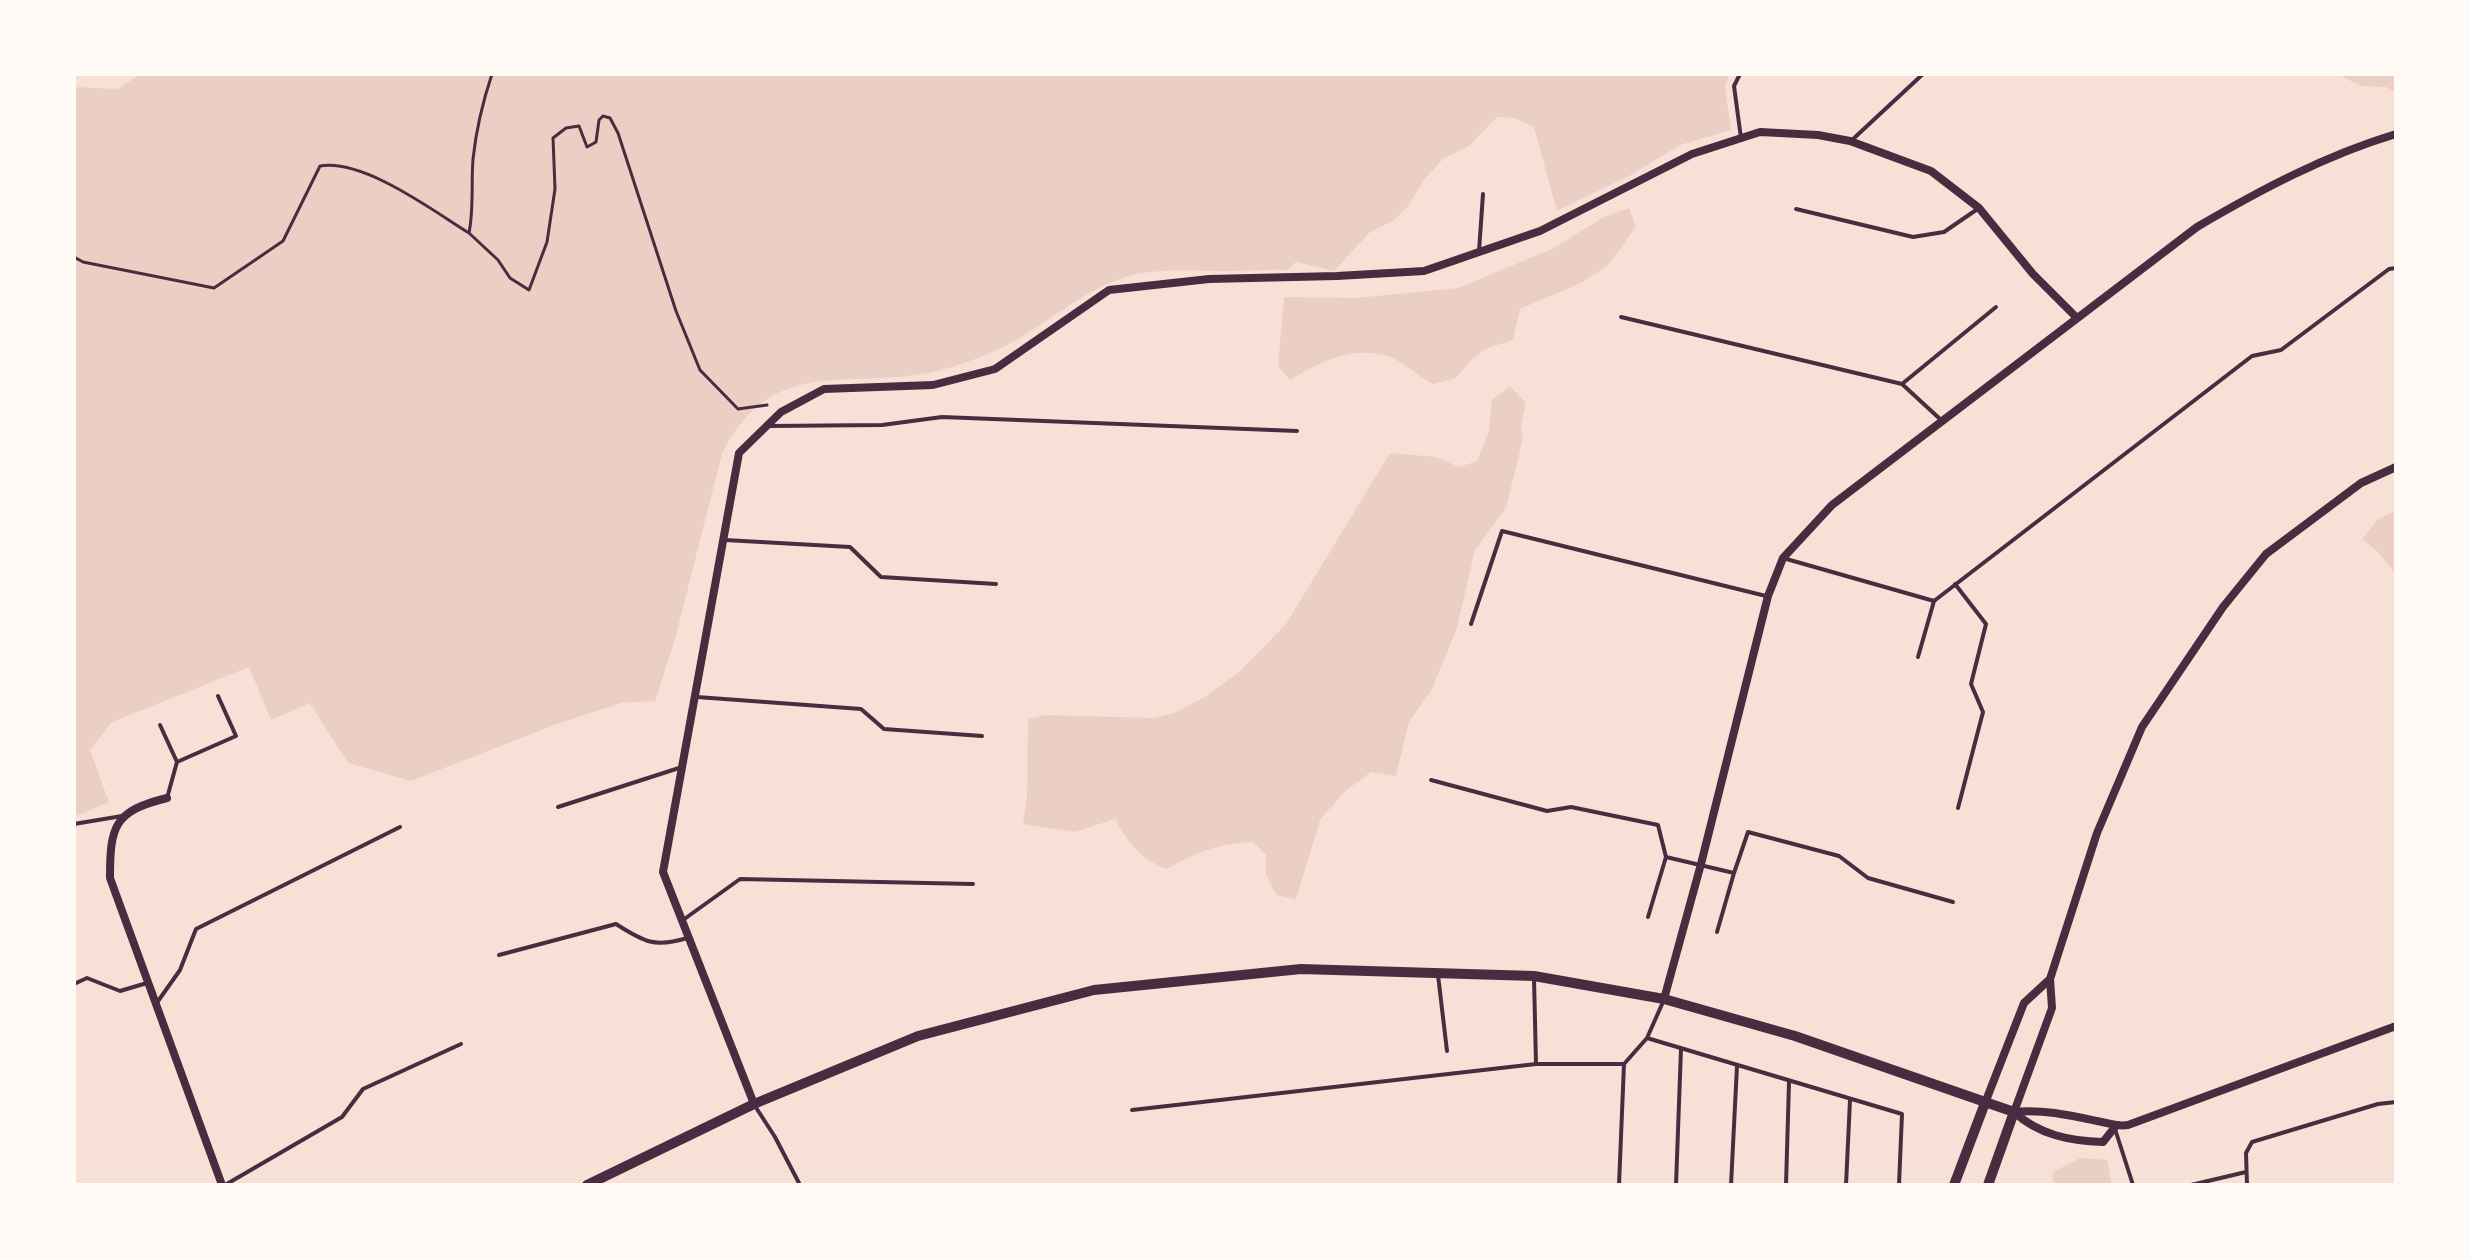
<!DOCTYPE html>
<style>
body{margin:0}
#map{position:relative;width:2470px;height:1259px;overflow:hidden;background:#f7e1d7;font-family:"PT Sans Narrow",sans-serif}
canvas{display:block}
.frame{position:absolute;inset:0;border:76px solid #fffaf5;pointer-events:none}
</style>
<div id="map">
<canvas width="2470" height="1259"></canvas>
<div class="frame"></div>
</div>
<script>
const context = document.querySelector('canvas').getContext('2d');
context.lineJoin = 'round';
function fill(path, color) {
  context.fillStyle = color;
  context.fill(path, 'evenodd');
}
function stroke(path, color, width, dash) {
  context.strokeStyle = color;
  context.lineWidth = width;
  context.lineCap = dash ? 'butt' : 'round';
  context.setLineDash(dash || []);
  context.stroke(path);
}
const green = new Path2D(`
 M141,74H1729L1725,87L1731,130L1680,145L1629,176L1557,211L1534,127L1514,118L1497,117L1469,146L1443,159L1424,180L1408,206L1393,221L1370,232L1334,271L1296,262L1287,270C1268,269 1250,271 1232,271C1194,272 1153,266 1117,280C1081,294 1051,319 1018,339C997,352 969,362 945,369C856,394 773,349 722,454L675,639L655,701L621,703L557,724L411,781L348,763L310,703L271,720L249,667L112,722L90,750L109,802L74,817V87L117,89Z
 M2343,74H2396V92L2386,87L2362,86L2344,78Z
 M1629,208L1636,227L1608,265L1583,282L1520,309L1513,340L1488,348L1472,359L1456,378L1433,384C1418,376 1400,359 1384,355C1349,347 1320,362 1290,380L1278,366L1284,297L1356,298L1458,288L1552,249L1604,217Z
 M1510,386L1526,403L1521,427L1523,438L1506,508L1475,550L1457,628L1431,691L1409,722L1396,776L1371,772L1344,792L1320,820L1296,899L1276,895L1266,875V855L1253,842C1217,844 1198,851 1167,869C1139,858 1130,845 1115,819L1075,832L1023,824L1027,798L1028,719L1045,715L1152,718L1175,713L1203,698L1238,673L1286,624L1390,453L1436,457L1459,467L1477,461L1489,431L1492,399Z
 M2396,510V574L2378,552L2362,539L2377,520Z
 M2080,1158L2107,1160L2112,1185H2053V1172Z`);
const path = new Path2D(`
 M469,233L498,260L510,278L529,290L547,242L555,189L553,138L566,128L579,126L587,147L596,142L599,120L603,116L610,118L618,133L676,311L700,370L738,409L767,405
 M74,257L83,262L214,288L283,241L320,166C364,159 432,210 469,233C474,208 471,184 473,159C476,131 483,101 492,74`);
const service = new Path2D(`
 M1740,74L1734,86L1741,138
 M1852,140L1923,74
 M1796,209L1913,237L1944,232L1979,208
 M1479,251L1483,194
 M1621,317L1902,384L1940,419
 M1902,384L1996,307
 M768,426L882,425L942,417L1297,431
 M725,540L850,547L881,577L996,584
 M1783,558L1934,601L2252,356L2281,350L2389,269L2396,268
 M1955,584L1986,624L1971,684L1983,712L1958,808
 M1471,624L1502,531L1766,596
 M1918,657L1934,601
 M697,697L861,709L884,729L982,736
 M160,725L177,762
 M1431,780L1547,811L1571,807L1658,825L1666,857L1734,873L1748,832L1839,856L1868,878L1953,902
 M167,798L177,762L236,736L218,696
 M558,807L679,768
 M74,824L122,816
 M1648,917L1666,857
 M683,920L740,879L973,884
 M1717,932L1734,873
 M499,955L616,924C644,942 655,948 687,938
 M1438,975L1447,1051
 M1534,978L1536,1064
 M74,984L87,978L120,991L147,983
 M1663,1002L1647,1038L1902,1114L1899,1185
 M156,1004L180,970L196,929L400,827
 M755,1106L775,1137L800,1185
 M1132,1110L1536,1064H1624
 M2115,1129L2133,1185
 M225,1185L342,1117L363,1089L461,1044
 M1619,1185L1624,1064L1647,1038
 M1676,1185L1681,1049
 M1731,1185L1737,1066
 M1786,1185L1789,1082
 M1846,1185L1850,1100
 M2191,1185L2246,1172
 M2247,1185L2246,1153L2252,1142L2378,1104L2396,1102`);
const minor = new Path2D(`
 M167,798C114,811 110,826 110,878L222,1185
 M1664,999L1701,864L1768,596L1783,558L1832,505L2197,227C2260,190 2326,155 2396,134
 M1985,1103L2024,1003L2050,979
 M754,1104L663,872L739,453L781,412L824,389L933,385L995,369L1109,290L1209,279L1337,276L1424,271L1540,231L1692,154L1760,132L1818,135L1850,141L1931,171L1979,208L2033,274L2077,318
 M2014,1112L2052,1008L2050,979L2097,833L2142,727L2223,607L2266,554L2361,483L2396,467
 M2014,1112C2042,1109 2069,1115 2097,1121C2109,1123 2115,1127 2128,1125L2396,1026
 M2014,1112C2039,1135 2070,1141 2103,1142L2115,1127`);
const tertiary = new Path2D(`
 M587,1185L754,1104L918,1036L1094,990L1301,969L1534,976L1664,999L1795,1036L2014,1112L1988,1185
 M1954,1185L1985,1103`);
fill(green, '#ebcfc5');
stroke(path, '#4a2c40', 3);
stroke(service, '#4a2c40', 4);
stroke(minor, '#4a2c40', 8);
stroke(tertiary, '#4a2c40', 10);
</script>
